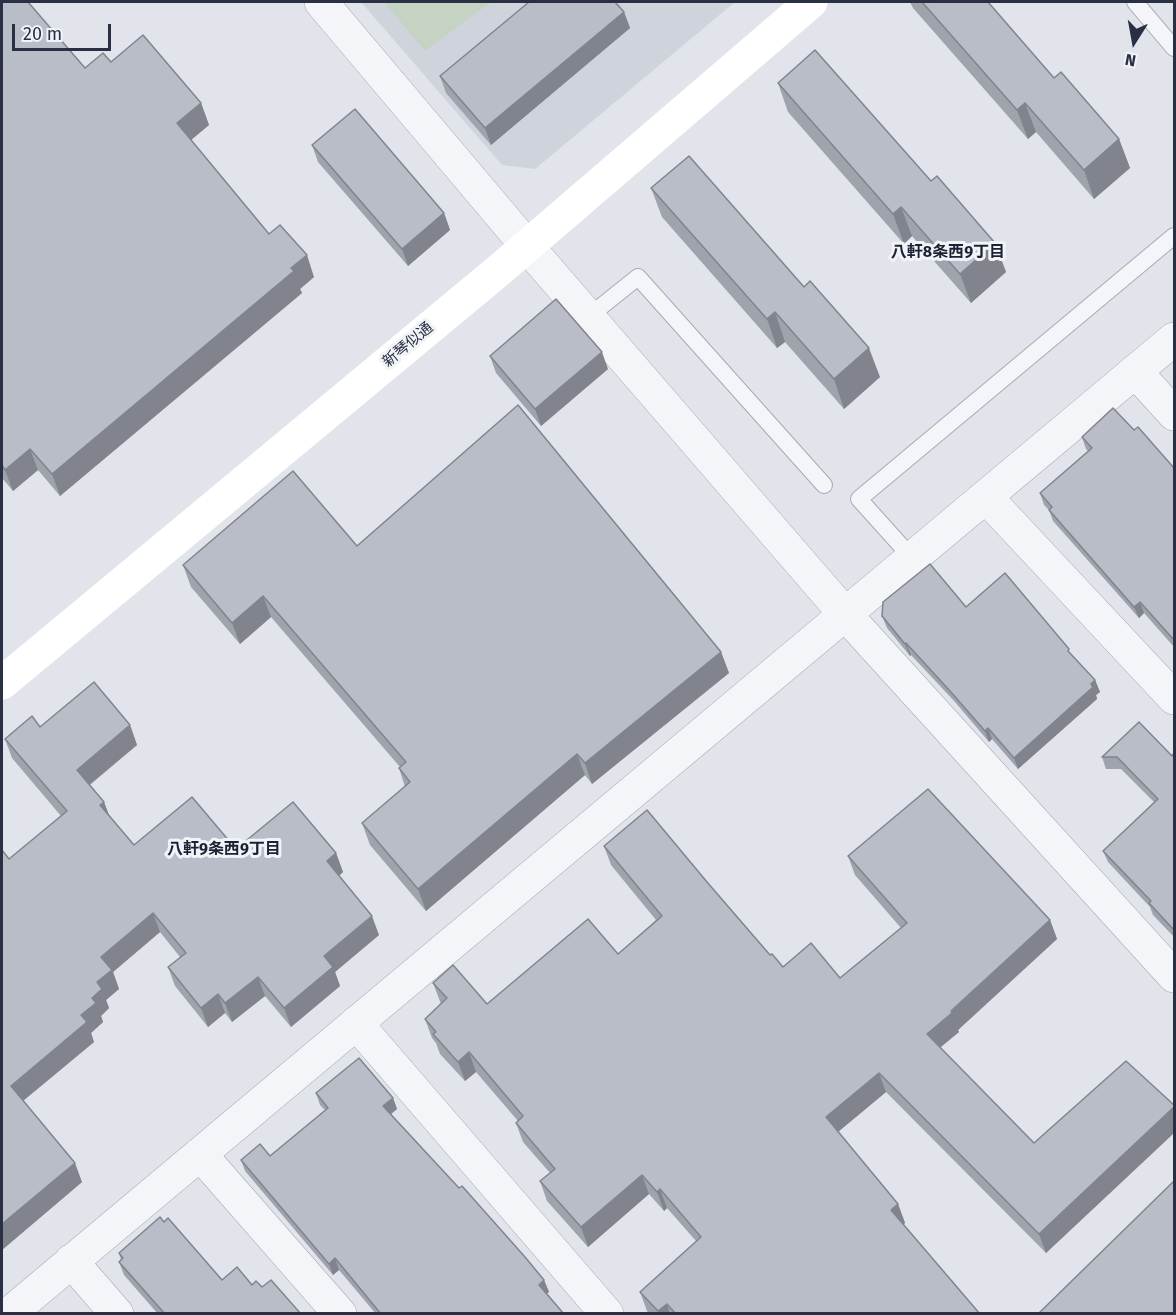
<!DOCTYPE html>
<meta charset="utf-8">
<style>
body{margin:0}
#map{position:relative;width:1176px;height:1315px;overflow:hidden;background:#e1e4ea;font-family:"Fira Sans",sans-serif}
canvas{display:block}
.frame{position:absolute;inset:0;border:3px solid #293043;pointer-events:none}
.north{position:absolute;left:1104px;top:12px;width:60px;height:60px;-webkit-text-stroke:4px #f1f3f7;paint-order:stroke;rotate:191deg;font-size:16px;font-weight:700;line-height:24px;text-align:center;color:#293043}
.north::after{content:'';display:block;margin:auto;width:21px;height:27px;background:#293043;clip-path:polygon(50% 0,100% 100%,50% 72%,0 100%)}
.scale{position:absolute;left:12px;top:24px;width:99px;height:27px;box-sizing:border-box;border:3px solid #293043;border-top:0;padding-left:8px;font-size:18px;line-height:21px;white-space:nowrap;color:#293043;-webkit-text-stroke:4px #f1f3f7;paint-order:stroke}
</style>
<div id="map">
<canvas width="1176" height="1315"></canvas>
<div class="frame"></div>
<div class="north">N</div>
<div class="scale">20 m</div>
</div>
<script>
const context = document.querySelector('canvas').getContext('2d');
context.lineJoin = 'round';
function fill(path, color) {
  context.fillStyle = color;
  context.fill(path, 'evenodd');
}
function stroke(path, color, width, dash) {
  context.strokeStyle = color;
  context.lineWidth = width;
  context.lineCap = dash ? 'butt' : 'round';
  context.setLineDash(dash || []);
  context.stroke(path);
}
function drawText(font, color, halo, rows, align = 'center') {
  context.font = font + ' "Fira Sans","Noto Sans JP",sans-serif';
  context.lineWidth = 6;
  context.setLineDash([]);
  context.textBaseline = 'middle';
  context.strokeStyle = halo;
  context.fillStyle = color;
  for (const [text, x, y, turn = 0] of rows) {
    context.save();
    context.translate(x, y);
    context.rotate((+turn || 0) * Math.PI / 180);
    context.textAlign = isNaN(turn) ? turn : align;
    if (halo) context.strokeText(text, 0, 0);
    context.fillText(text, 0, 0);
    context.restore();
  }
}
const built = new Path2D(`
 M361,2H735L535,169L502,165Z`);
const green = new Path2D(`
 M384,2H491L425,51Z`);
const lane = new Path2D(`
 M1135,2L1174,48
 M588,317L638,277L824,485
 M912,558L859,499L1174,236`);
const street = new Path2D(`
 M321,2L527,246L845,614L1174,976
 M1135,371L1174,414
 M986,497L1174,698
 M356,1023L607,1314
 M200,1154L340,1314
 M71,1261L117,1314
 M9,1314L1174,339`);
const secondary = new Path2D(`
 M2,683L498,271L811,2`);
const wall = new Path2D(`
 M2,2L85,68L111,62L201,103L209,125L191,140L269,234L314,277L300,289L302,293L60,496L38,470L13,491L2,478Z
 M910,2H988L1054,78L1119,139L1130,168L1094,199L1036,132L1028,139L913,8Z
 M624,12L630,28L491,145L446,93L440,76Z
 M778,83L931,181L995,243L1006,272L971,303L912,236L904,244L788,112Z
 M312,145L444,213L450,230L408,266L318,162Z
 M651,188L880,377L844,409L785,342L777,348L662,217Z
 M490,356L608,369L541,426L496,373Z
 M1134,430L1174,468V647L1144,613L1139,618L1053,521L1049,510L1044,505L1040,493L1088,451L1086,449L1082,437Z
 M357,546L721,652L729,673L592,784L585,775L426,911L370,845L362,823L405,787L399,768L400,767L271,617L240,644L191,587L183,565Z
 M966,607L1071,654L1095,680L1100,692L1096,695L1097,699L1018,769L992,739L989,742L955,702L911,655L910,656L887,628L882,616Z
 M130,725L137,745L90,785L104,802L109,815L134,845L336,853L343,872L339,876L379,935L335,972L340,986L291,1027L265,996L232,1022L225,1013L208,1027L175,986L168,967L180,957L160,932L113,972L119,989L106,1000L109,1008L101,1016L103,1022L91,1033L94,1042L23,1101L82,1182L2,1250L9,859L61,816L12,758L5,739L40,727Z
 M1174,753V937L1153,915L1150,907L1108,862L1103,851L1154,802L1121,769H1106L1102,757L1172,756Z
 M604,846L707,882L770,955L783,967L840,978L901,928L855,875L848,856L1050,920L1057,939L958,1030L959,1032L940,1048L1034,1143L1174,1105V1133L1046,1253L886,1092L838,1132L898,1204L905,1223L903,1225L980,1314H649L647,1311L640,1292L696,1241L667,1208L664,1211L649,1194L588,1247L547,1201L540,1181L550,1173L523,1142L516,1123L518,1121L476,1072L465,1081L440,1054L436,1043L432,1038L425,1019L441,1004L433,983L487,1004L618,954L656,920L611,865Z
 M316,1093L393,1098L397,1109L391,1114L544,1280L549,1292L547,1293L564,1314H376L339,1270L333,1275L245,1171L241,1160L270,1156L325,1110L320,1105Z
 M119,1253L222,1280L252,1285L262,1287L301,1314H158L124,1275L119,1262L121,1260Z`);
const shadedWall = new Path2D(`
 M624,12L630,28L491,145L485,128Z
 M201,103L209,125L185,145L177,123Z
 M1025,103L1036,132L1028,139L1017,110Z
 M1119,139L1130,168L1094,199L1084,170Z
 M901,207L912,236L904,244L893,214Z
 M444,213L450,230L408,266L402,249Z
 M995,243L1006,272L971,303L960,274Z
 M307,255L314,277L300,289L302,293L60,496L52,474Z
 M775,312L785,342L777,348L767,319Z
 M869,348L880,377L844,409L834,379Z
 M602,352L608,369L541,426L535,409Z
 M30,449L38,470L13,491L5,470Z
 M263,596L271,617L240,644L232,623Z
 M1140,602L1144,613L1139,618L1134,607Z
 M906,643L911,655L910,656L905,644Z
 M721,652L729,673L592,784L585,763Z
 M1095,680L1100,692L1096,695L1097,699L1018,769L1014,758Z
 M130,725L137,745L84,789L77,770Z
 M988,728L992,739L989,742L985,731Z
 M577,754L585,775L426,911L418,889Z
 M104,802L111,821L100,805Z
 M336,853L343,872L334,880L327,861Z
 M153,913L160,932L113,972L119,989L106,1000L109,1008L101,1016L103,1022L91,1033L94,1042L18,1105L11,1086L81,1015L92,998L97,982L101,957Z
 M372,916L379,935L335,972L340,986L291,1027L284,1008L324,956Z
 M1050,920L1057,939L958,1030L959,1032L933,1053L927,1034Z
 M258,977L265,996L232,1022L225,1003Z
 M218,994L225,1013L208,1027L201,1008Z
 M469,1052L476,1072L465,1081L458,1062Z
 M879,1073L886,1092L833,1136L826,1117Z
 M393,1098L397,1109L387,1117L383,1106Z
 M1174,1107V1133L1046,1253L1039,1234Z
 M75,1163L82,1182L2,1250V1224Z
 M642,1175L649,1194L588,1247L581,1227Z
 M660,1189L667,1208L664,1211L657,1192Z
 M898,1204L905,1223L898,1229L891,1210Z
 M335,1258L339,1270L333,1275L329,1264Z
 M544,1280L549,1292L543,1296L539,1285Z
 M667,1304L670,1314H659L658,1311Z`);
const building = new Path2D(`
 M2,2H28L85,68L103,53L111,62L143,35L201,103L177,123L269,234L280,225L307,255L291,268L294,271L52,474L30,449L5,470L2,465Z
 M529,2H615L624,12L485,128L440,76Z
 M922,2H988L1054,78L1061,72L1119,139L1084,170L1025,103L1017,110Z
 M815,50L931,181L937,176L995,243L960,274L901,207L893,214L778,83Z
 M355,109L444,213L402,249L312,145Z
 M689,156L804,287L810,281L869,348L834,379L775,312L767,319L651,188Z
 M556,299L602,352L535,409L490,356Z
 M518,405L721,652L585,763L577,754L418,889L362,823L410,782L399,768L406,762L263,596L232,623L183,565L293,471L357,546Z
 M1113,408L1134,430L1138,427L1174,468V640L1140,602L1134,607L1049,510L1052,507L1040,493L1092,448L1082,437Z
 M930,564L966,607L1005,573L1069,649L1068,651L1095,680L1091,684L1093,687L1014,758L988,728L985,731L950,691L906,643L905,644L882,616L883,602Z
 M94,682L130,725L77,770L104,802L100,805L134,845L192,797L236,849L293,802L336,853L327,861L372,916L324,956L333,967L284,1008L258,977L225,1003L218,994L201,1008L168,967L186,953L153,913L101,957L112,970L97,982L102,989L92,998L96,1003L81,1015L87,1022L11,1086L75,1163L2,1224V850L9,859L67,811L5,739L32,716L40,727Z
 M1139,722L1172,756L1174,753V930L1149,903L1151,901L1103,851L1158,799L1117,757H1102Z
 M928,789L1050,920L951,1011L952,1013L927,1034L1034,1143L1126,1061L1174,1105V1107L1039,1234L879,1073L826,1117L898,1204L891,1210L980,1314H676L667,1304L658,1311L640,1292L701,1237L660,1189L657,1192L642,1175L581,1227L540,1181L555,1169L516,1123L523,1116L469,1052L458,1062L433,1034L436,1032L425,1019L447,998L433,983L453,965L487,1004L588,919L618,954L662,916L604,846L647,810L707,882L770,955L772,954L783,967L811,943L840,978L907,923L848,856Z
 M359,1058L393,1098L383,1106L459,1188L462,1186L525,1257L544,1280L539,1285L564,1314H381L335,1258L329,1264L241,1160L260,1144L270,1156L328,1108L316,1093Z
 M1174,1181V1314H1038Z
 M160,1217L164,1222L168,1218L222,1280L237,1267L252,1285L256,1281L262,1287L271,1280L301,1314H165L119,1262L123,1258L119,1253Z`);
const streetNames = [
 ["新琴似通",408,345,-40]
];
const neighbourhoodNames = [
 ["八軒8条西9丁目",948,253],
 ["八軒9条西9丁目",224,850]
];
fill(built, '#cfd3dc');
fill(green, '#c5d4c2');
stroke(lane, '#a6aab5', 18);
stroke(street, '#a6aab5', 34);
stroke(lane, '#f4f5f8', 16);
stroke(street, '#f4f5f8', 33);
stroke(secondary, '#fff', 33);
fill(wall, '#9ea3ac');
fill(shadedWall, '#81848c');
fill(building, '#b8bdc8');
stroke(building, '#81848c', 1.5);
drawText('15px', '#293043', '#f1f3f7', streetNames);
drawText('bold 16px', '#1b2233', '#f1f3f7', neighbourhoodNames);
</script>
